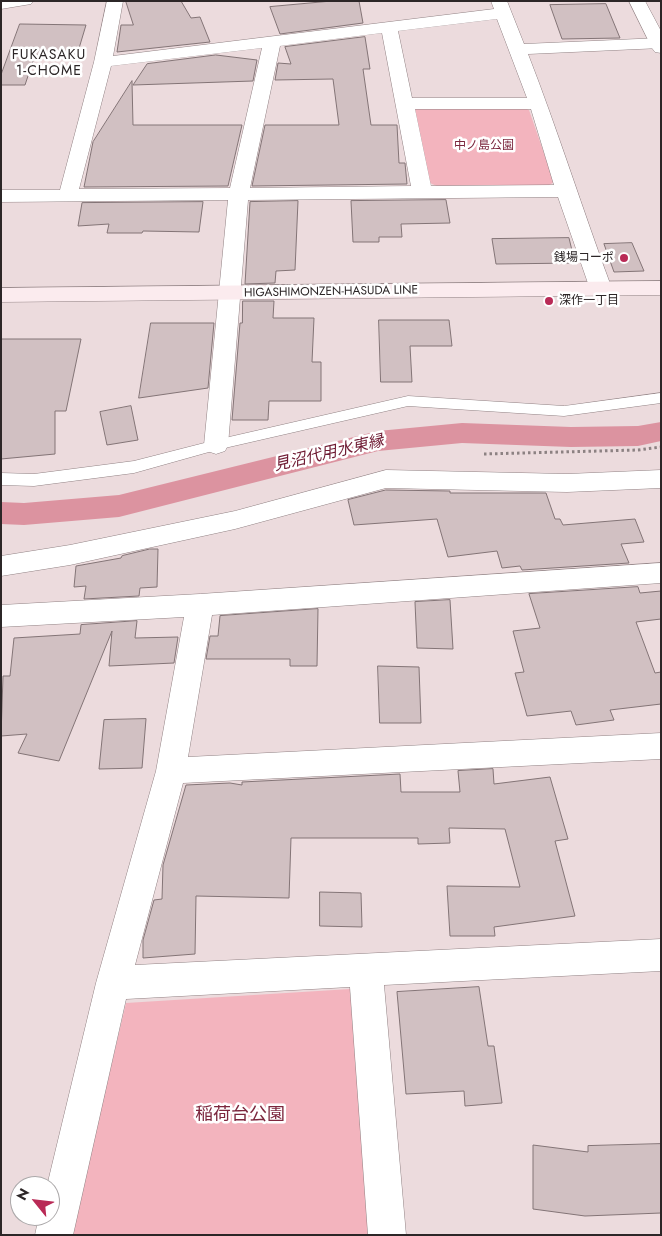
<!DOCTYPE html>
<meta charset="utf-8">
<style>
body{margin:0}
#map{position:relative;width:662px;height:1236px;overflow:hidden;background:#ecdbdd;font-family:Jost,sans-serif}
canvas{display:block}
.frame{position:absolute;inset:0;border:2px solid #2c2627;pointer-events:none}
.north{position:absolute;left:10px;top:1176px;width:50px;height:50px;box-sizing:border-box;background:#fff;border:1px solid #aba8a9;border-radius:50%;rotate:299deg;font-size:14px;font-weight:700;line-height:20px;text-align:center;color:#2c2627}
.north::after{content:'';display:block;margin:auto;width:18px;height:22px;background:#b92a56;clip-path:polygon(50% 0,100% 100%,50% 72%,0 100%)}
</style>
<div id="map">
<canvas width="662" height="1236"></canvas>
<div class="frame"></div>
<div class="north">N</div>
</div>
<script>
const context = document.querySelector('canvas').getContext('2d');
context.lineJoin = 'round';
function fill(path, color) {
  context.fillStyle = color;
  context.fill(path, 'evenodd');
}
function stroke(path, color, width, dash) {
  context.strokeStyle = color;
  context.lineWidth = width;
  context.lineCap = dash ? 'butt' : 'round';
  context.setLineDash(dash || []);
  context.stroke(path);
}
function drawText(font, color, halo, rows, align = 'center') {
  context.font = font + ' Jost,"Noto Sans JP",sans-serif';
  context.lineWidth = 5;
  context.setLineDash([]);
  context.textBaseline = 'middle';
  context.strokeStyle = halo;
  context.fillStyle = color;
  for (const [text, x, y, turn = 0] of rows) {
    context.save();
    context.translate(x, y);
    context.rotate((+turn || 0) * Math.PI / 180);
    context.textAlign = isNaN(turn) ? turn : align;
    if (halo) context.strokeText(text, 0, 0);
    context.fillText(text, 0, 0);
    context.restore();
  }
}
const green = new Path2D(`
 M518,105L529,110L554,182L548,186L439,187L430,183L414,109L418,107Z
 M350,989L369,1235H71L126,1003Z`);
const canal = new Path2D(`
 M661,422V441L638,446L571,447L462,443L378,451L119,517L24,525L1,524V502L24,503L119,495L378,431L462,423L571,427L638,426Z`);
const building = new Path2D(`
 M126,1H181L191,18L200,17L210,42L117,52L121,25H133Z
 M332,1H359L363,23L280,34L270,7Z
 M606,4L620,38L562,39L550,5Z
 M20,24L86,25L77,55H35L25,85H1V75Z
 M365,37L370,69H363L371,125H397L399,163H405L407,184L252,186L265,125H339L333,79L275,80L278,63L291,64L285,47Z
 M216,55L257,60L253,81L133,85L147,64Z
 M132,81L133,125H242L228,186L84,187L93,142Z
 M446,200L450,223L401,224L402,237H379V242H353L351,201Z
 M298,201L295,270L276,271L275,283L245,284L250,202Z
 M203,202L199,232L143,231L142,233H107L109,224L78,226L82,203Z
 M569,238L575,263L496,264L492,239Z
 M632,243L644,271L614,272L604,244Z
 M243,301H274L273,318H314L312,362H321V401H269L268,420H232L240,323H242Z
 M379,320H449L452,346H410L412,382H381Z
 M151,323H214L208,388L139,398Z
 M1,339H81L66,411H55V454L1,459Z
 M131,406L138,440L107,445L100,412Z
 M386,490L450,491V493H546L555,519H560L563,525L635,519L644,542L621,544L629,563L522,570L520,566L502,568L497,551L448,557L437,519L354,525L348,500Z
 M150,549H158L157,587L140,588L139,596L84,599L86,586L74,587L76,566L121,558L122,556Z
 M638,587L640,593L661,591V619L636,622L655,673L661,672V704L610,710L614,720L576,725L571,711L527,716L515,673L524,672L513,631L540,628L529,594Z
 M450,600L453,649L417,648L415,602Z
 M318,609L317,666H290V659H206L210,636H218L220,616Z
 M137,621L135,638L178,637L174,663L109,666L112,631L59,761L18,753L27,734L1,736L3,676H10L14,638L80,634L81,625Z
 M378,666L419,667L421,723H380Z
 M146,719L142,768L99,769L104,720Z
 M493,769L494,784L550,777L568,839L555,841L575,916L494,927L495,936H450L447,886L520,887L505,829L449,828L450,843L418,844V838H291L289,898L196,896L195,954L143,958V940L154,900L162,899L163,865L186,785L230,783L242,785V782L400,774L401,792H460L458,771Z
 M320,892L361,893L362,927L320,926Z
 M479,987L488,1046H494L502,1103L465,1106L464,1091L406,1094L397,992Z
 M661,1144V1213L585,1216L533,1209V1145L588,1152V1146Z`);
const path = new Path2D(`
 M484,454L638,450L661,447`);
const service = new Path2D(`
 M661,393V403L564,416L408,406L216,450L134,473L34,486L1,485V473L34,474L134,461L216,440L408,396L564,406Z`);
const minor = new Path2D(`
 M107,1H123L113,56L494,9L491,1H507L524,44L661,38V48L528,54C558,131 583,211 612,289L609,294L601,296L593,294L590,289L558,197L248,200L228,445L225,451L216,454L207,451L204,445L228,200L1,202V190H60L94,62ZM497,19L527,98H412L398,31ZM382,33L411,186L250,188L280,46ZM262,48L230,188L79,189L111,66ZM415,109H531L554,185L431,186Z
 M386,470L567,474L661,470V488L567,492L386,488L235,529L70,565L1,576V556L70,545L235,511Z
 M661,563V583L212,615L188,757L661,733V759L183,783L135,965L661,939V971L384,985L406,1235H368L350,987L126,999L73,1235H35L39,1216H50V1186H47L96,983L156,771L184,617L1,627V605L200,594Z`);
const tertiary = new Path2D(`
 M1,1H33L31,4L1,9Z
 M629,1H645L661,31V53L655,52L652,48Z`);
const secondary = new Path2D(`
 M661,281V295L1,302V288Z`);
const markers = [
 [624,258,5,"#b92a56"],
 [549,301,5,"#b92a56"]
];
const farParknames = [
 ["中ノ島公園",484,146]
];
const farPoinames = [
 ["銭場コーポ",614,258],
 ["深作一丁目",559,301,"left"]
];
const farStreetnames = [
 ["HIGASHIMONZEN-HASUDA LINE",331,292,-1]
];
const farNeighbourhoodnames = [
 ["FUKASAKU",49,56],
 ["1-CHOME",49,72]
];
const waterNames = [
 ["見沼代用水東縁",329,454,-13]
];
const nearParknames = [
 ["稲荷台公園",240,1116]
];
fill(green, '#f3b4be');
fill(canal, '#dc93a0');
fill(building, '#d1c0c2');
stroke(building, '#837476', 1);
stroke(service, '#918284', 1);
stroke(minor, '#918284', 1);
stroke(tertiary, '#918284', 1);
stroke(secondary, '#918284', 1);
stroke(path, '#8c8182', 3, [2.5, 3]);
fill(service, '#fff');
fill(minor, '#fff');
fill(tertiary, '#fff');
fill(secondary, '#fbebee');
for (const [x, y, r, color] of markers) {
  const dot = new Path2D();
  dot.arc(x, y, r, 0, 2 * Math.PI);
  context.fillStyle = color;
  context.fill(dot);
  stroke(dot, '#fff', 2);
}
drawText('12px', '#7c273e', '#fff', farParknames);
drawText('12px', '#2c2627', '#fff', farPoinames, 'right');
drawText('12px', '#2c2627', '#fff', farStreetnames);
context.letterSpacing = '1px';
drawText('14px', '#2c2627', '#fff', farNeighbourhoodnames);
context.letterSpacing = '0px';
drawText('italic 16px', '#6f1b33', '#fff', waterNames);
drawText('18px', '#7c273e', '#fff', nearParknames);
</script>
